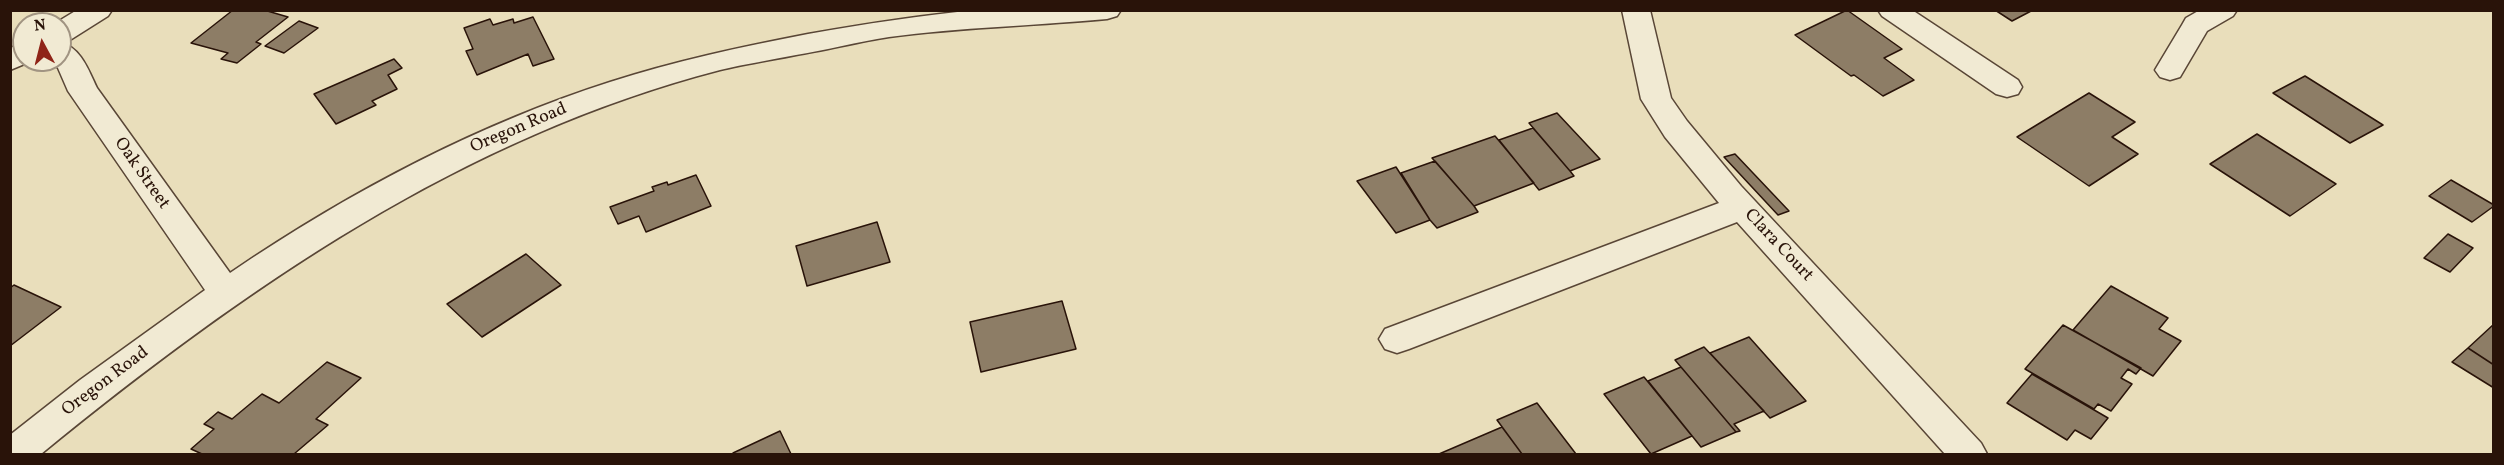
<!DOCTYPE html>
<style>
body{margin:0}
#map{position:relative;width:2504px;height:465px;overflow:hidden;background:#e9debb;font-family:Vollkorn,serif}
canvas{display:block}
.frame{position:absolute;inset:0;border:12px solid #291309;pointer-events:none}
.north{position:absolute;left:12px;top:12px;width:60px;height:60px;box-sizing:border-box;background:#f1ead3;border:2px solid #a19482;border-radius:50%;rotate:353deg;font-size:16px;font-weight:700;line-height:24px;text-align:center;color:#291309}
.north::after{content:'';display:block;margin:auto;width:21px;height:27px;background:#8f2418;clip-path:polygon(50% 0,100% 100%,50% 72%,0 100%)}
</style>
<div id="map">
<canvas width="2504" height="465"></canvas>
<div class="frame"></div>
<div class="north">N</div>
</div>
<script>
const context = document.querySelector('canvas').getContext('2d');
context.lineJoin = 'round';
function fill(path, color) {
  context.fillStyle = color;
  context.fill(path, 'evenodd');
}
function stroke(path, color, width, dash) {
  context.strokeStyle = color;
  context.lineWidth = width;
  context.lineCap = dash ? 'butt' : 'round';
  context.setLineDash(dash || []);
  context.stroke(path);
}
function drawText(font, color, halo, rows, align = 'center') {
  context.font = font + ' Vollkorn,serif';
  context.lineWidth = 4.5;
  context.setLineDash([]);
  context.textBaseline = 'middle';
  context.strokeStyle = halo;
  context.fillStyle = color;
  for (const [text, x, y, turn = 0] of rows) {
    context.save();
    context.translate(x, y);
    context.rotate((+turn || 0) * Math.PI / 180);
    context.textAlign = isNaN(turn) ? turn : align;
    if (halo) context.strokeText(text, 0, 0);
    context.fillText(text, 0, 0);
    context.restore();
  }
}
const building = new Path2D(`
 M233,10H264L288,17L256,42L261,44L237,63L221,59L228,53L191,43Z
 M1847,10L1902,49L1884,58L1914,80L1883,96L1854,75L1851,76L1795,35Z
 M1995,10H2033L2012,21Z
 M533,17L554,59L533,66L528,54L477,75L466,51L473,49L464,28L490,19L493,25L513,19L514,23Z
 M299,21L318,28L284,53L265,46Z
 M394,59L402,68L388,75L397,89L372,101L376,105L336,124L314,94Z
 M2305,76L2383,125L2350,143L2273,93Z
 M2089,93L2135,122L2112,137L2138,154L2089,186L2017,137Z
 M1557,113L1600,159L1570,171L1529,123Z
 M1533,128L1570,171L1574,176L1539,190L1499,140Z
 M2257,134L2336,184L2290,216L2210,164Z
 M1495,136L1534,183L1474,206L1432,158Z
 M1735,154L1789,211L1778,215L1724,157Z
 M1435,161L1474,206L1478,212L1437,228L1430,220L1401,173Z
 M1396,167L1430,220L1396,233L1357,181Z
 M696,175L711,206L646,232L639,216L618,224L610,207L654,191L652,187L667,182L668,185Z
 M2451,180L2494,205V206L2472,222L2429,196Z
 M877,222L890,262L807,286L796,246Z
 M2448,234L2473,248L2450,272L2424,258Z
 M526,254L561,285L482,337L447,304Z
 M14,285L61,307L10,346V288Z
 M2111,286L2168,318L2159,329L2181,341L2153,376L2073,330Z
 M1062,301L1076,349L981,372L970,322Z
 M2494,324V365L2468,348Z
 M2063,325L2141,368L2136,374L2128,369L2121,378L2132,384L2111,411L2098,404L2094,409L2025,369Z
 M1749,337L1806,401L1770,418L1710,353Z
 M1704,347L1764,411L1734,424L1740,431L1736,432L1675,360Z
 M2468,348L2494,365V388L2452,362Z
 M327,362L361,378L316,419L328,425L294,454H202L191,449L214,429L204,424L218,412L232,419L262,394L279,403Z
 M1681,367L1736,432L1701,447L1648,381Z
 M2032,374L2108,418L2091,439L2075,430L2067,440L2007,403Z
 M1644,377L1692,436L1651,454L1604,394Z
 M1537,403L1576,454H1522L1497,420Z
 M1502,427L1522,454H1439Z
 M780,431L791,454H734L733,453Z`);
const minor = new Path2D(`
 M77,10H112L108,16L70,40L60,42V24H54Z
 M979,10H1121L1117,16L1107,19C1034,26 961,27 889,37C857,42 827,50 796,55C771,60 745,64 720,70C462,137 244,288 41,454H10V435L80,380L205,290L68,91L58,68L51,60H60V42C81,48 88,69 97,88L230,273C346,194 476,125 610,82C675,61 741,47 808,34C865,24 921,15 979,10Z
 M1622,10H1650L1671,98L1687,121L1741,186L1981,443L1987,454H1945L1737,222L1409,349L1397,353L1385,349L1379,339L1385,329L1719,203L1665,137L1641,99Z
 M1878,10H1912L2018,80L2022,87L2018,94L2007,97L1996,94L1882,16Z
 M2200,10H2237L2233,16L2207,31L2180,77L2170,80L2160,77L2155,70L2182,25L2186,18Z
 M24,43V60H34L10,70V48Z`);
const streetNames = [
 ["Oregon Road",519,129,-23],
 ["Oak Street",141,174,55],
 ["Clara Court",1778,246,47],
 ["Oregon Road",106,382,-37]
];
fill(building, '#8d7d66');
stroke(building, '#291309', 1.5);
stroke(minor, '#594636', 3);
fill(minor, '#f1ead3');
drawText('18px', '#291309', '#f1ead3', streetNames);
</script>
